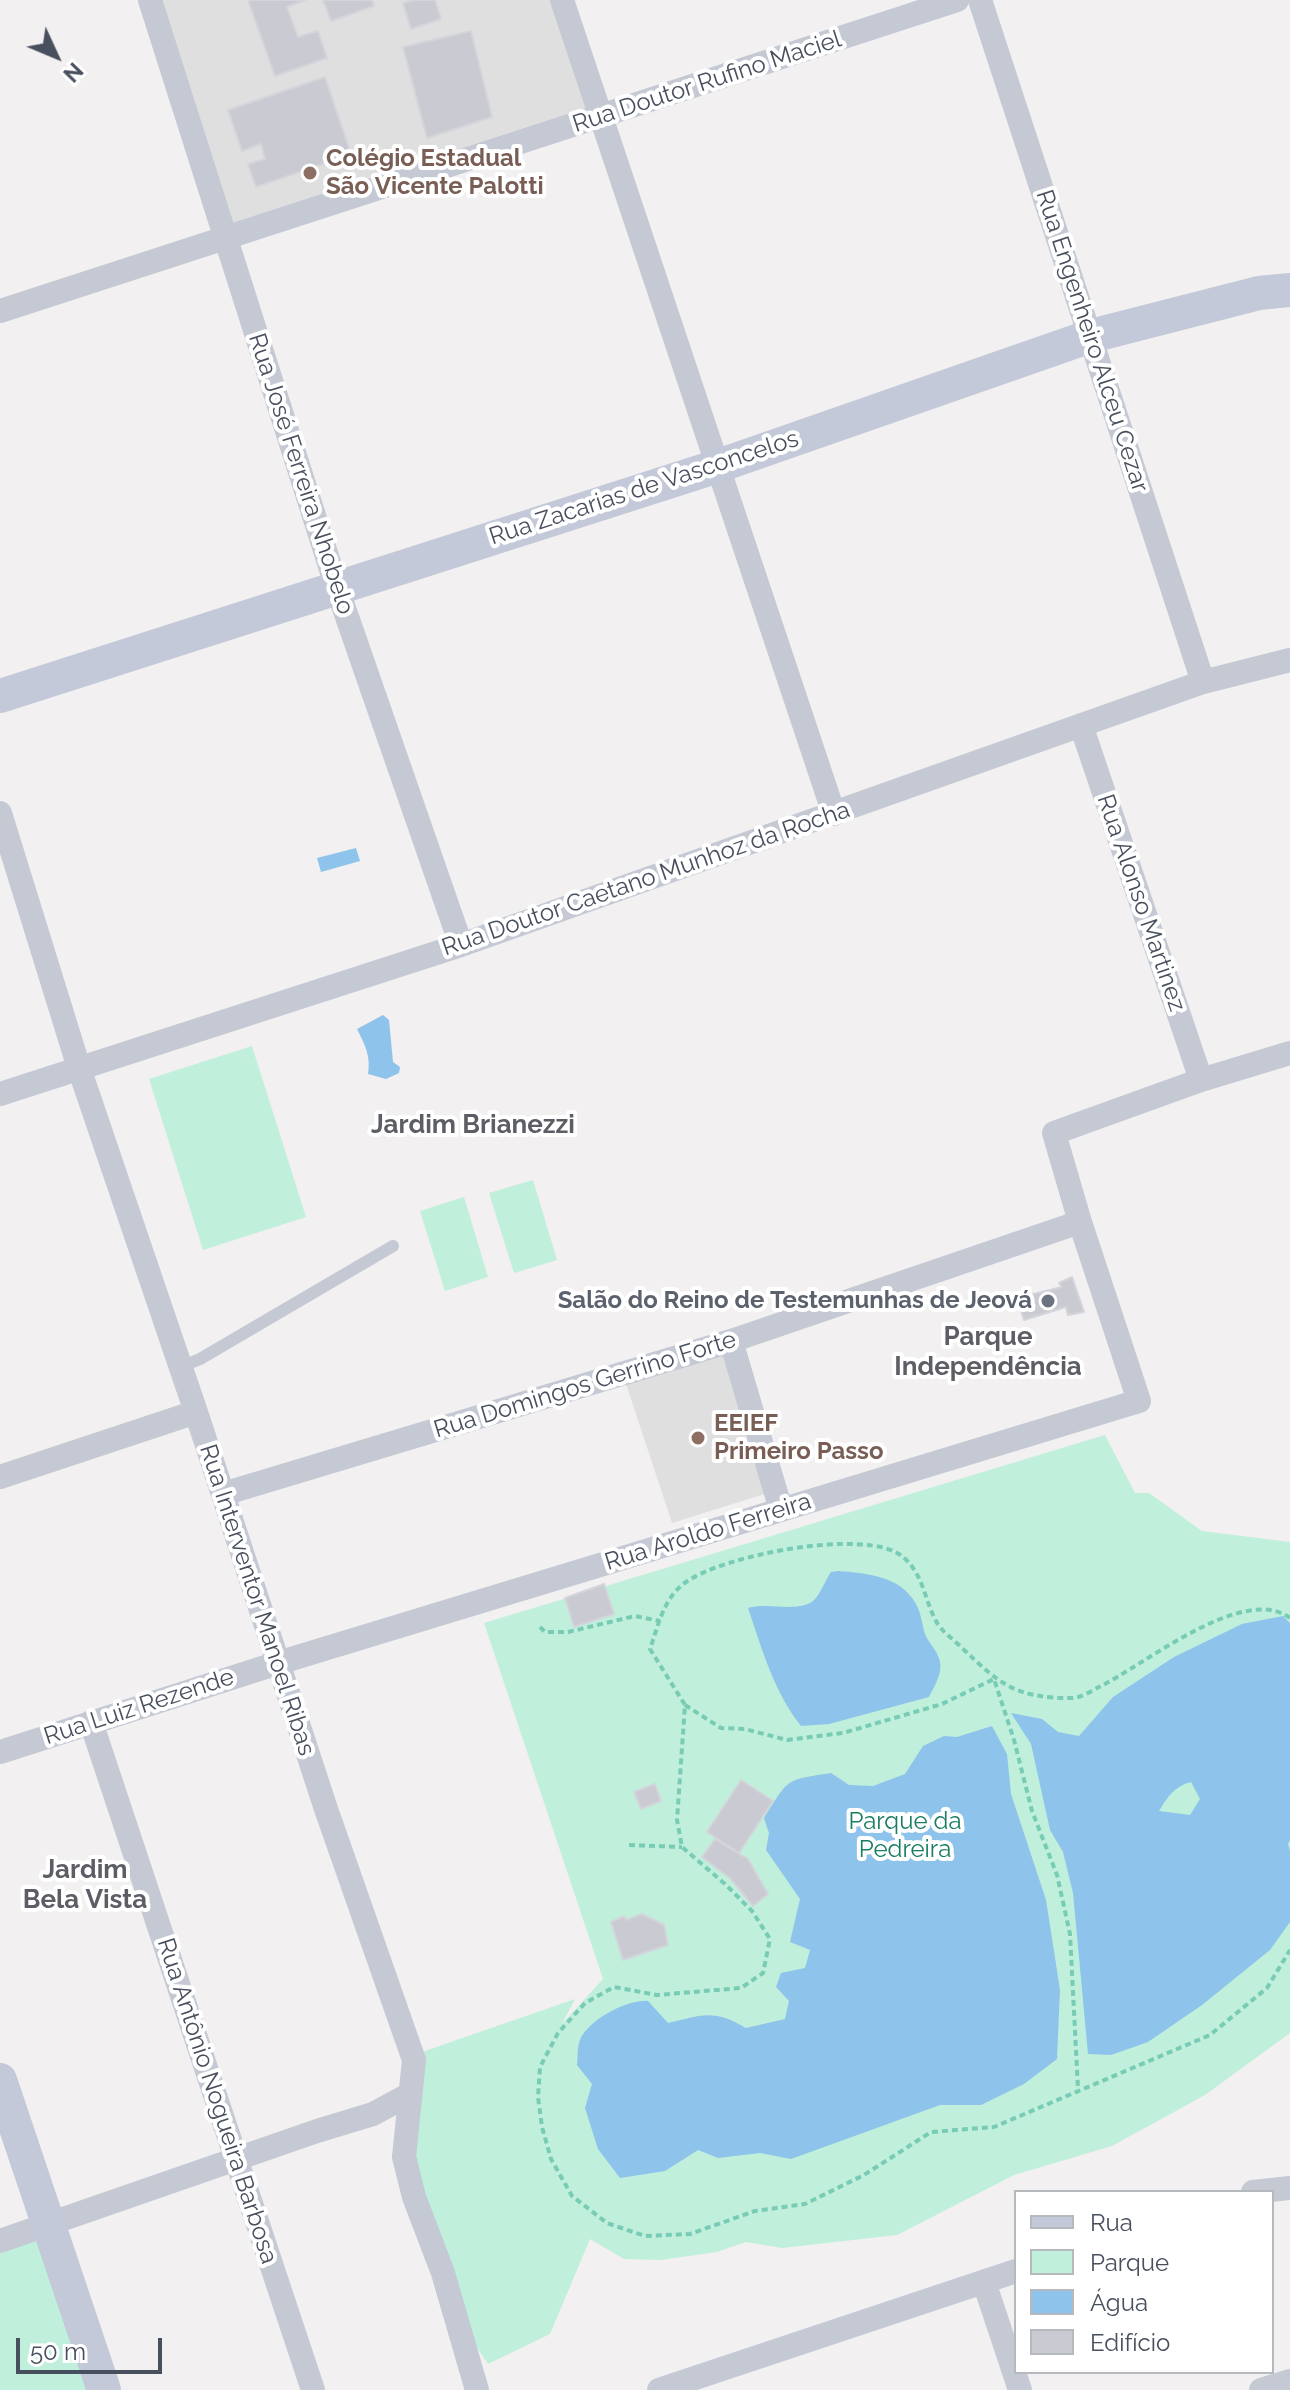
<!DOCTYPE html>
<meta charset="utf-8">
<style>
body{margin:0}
#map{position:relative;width:1290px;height:2390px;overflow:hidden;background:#f2f0f0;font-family:Raleway,sans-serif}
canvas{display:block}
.legend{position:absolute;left:1014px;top:2190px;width:260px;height:184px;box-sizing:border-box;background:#fff;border:2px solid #b6b9be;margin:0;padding:10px 14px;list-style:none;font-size:24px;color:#484f5d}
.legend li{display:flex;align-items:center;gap:16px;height:40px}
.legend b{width:40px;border:2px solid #b6b9be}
.north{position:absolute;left:16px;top:16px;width:80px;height:80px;-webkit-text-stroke:6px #fff;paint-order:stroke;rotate:134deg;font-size:22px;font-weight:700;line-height:32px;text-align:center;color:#484f5d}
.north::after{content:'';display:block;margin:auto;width:28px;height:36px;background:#484f5d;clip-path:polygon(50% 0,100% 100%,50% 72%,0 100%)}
.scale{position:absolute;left:16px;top:2338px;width:146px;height:36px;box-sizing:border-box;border:4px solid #484f5d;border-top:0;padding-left:10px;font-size:24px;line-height:28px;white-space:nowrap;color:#484f5d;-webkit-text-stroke:6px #fff;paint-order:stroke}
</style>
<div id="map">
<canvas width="1290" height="2390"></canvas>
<ul class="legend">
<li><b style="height:10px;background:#c3c9d8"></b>Rua</li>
<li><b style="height:22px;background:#c0efdc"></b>Parque</li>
<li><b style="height:22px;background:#8ec3eb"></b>Água</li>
<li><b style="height:22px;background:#cacbd2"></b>Edifício</li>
</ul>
<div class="north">N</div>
<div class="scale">50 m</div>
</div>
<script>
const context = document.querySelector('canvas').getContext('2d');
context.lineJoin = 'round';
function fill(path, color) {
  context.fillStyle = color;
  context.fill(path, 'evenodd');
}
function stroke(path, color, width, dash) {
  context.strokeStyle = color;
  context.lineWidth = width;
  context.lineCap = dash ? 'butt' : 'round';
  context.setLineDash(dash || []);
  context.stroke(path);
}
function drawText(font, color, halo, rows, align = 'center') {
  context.font = font + ' Raleway,sans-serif';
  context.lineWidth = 8;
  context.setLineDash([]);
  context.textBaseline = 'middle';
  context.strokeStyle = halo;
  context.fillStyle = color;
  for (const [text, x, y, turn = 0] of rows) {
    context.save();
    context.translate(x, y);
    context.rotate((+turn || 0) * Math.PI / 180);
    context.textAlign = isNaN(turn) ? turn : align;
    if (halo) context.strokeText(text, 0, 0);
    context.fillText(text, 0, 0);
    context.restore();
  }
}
const education = new Path2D(`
 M155,0H558L595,113L228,232Z
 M724,1350L768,1493L672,1523L626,1384Z`);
const green = new Path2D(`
 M252,1046L306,1217L203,1250L149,1079Z
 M533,1180L557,1260L514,1273L489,1193Z
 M464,1197L488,1277L445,1291L420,1211Z
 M1105,1435L1135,1493H1149L1202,1531L1290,1542V2033L1205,2095L1112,2146L1014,2175L897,2235L782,2248L746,2242L717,2252L660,2260L624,2259L590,2239L550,2334L488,2364L472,2340L413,2167L422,2052L575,1999L562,2024L603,1979L484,1623Z
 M36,2237L90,2390H0V2251Z`);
const water = new Path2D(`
 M356,848L360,861L321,872L317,858Z
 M383,1015L389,1020L393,1062L400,1067L399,1073L386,1079L368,1074C371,1056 365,1045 357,1029Z
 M838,1571C866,1573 901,1576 916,1604C921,1613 922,1624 925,1634C928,1642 935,1648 938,1656C945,1670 935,1685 929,1697L829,1724L801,1726C774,1692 762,1649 748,1608C768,1602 797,1613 813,1601C820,1595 825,1581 831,1572Z
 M1283,1616L1290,1623V1840L1288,1844L1290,1851V1922L1270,1950L1202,2005L1148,2042L1111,2055L1088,2054L1073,1893L1063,1852L1050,1830L1031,1744L1011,1713L1042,1719L1058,1732L1079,1736L1113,1697L1174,1657L1242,1624ZM1191,1782L1200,1799L1190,1815L1159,1811C1167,1797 1175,1786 1191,1782Z
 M992,1726L1007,1754L1011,1794L1046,1900L1060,1990L1057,2059L1024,2084L981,2105H940L791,2159L760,2153L718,2158L698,2150L665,2171L620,2178L598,2149L585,2108L592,2084L577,2065C578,2058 577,2047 580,2040C588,2020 628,1999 648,2001L668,2023C704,2015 713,2009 746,2028L785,2019L789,2001L776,1987L781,1973L805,1968L810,1950L790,1942L800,1899L766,1850L769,1833L764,1818C789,1779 784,1780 831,1773L849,1785L873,1786L905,1774L923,1746L944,1736L957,1737Z`);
const building = new Path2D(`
 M248,0H305L287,7L298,37L318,31L327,58L275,76Z
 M323,0H372L374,6L331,21Z
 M414,0H435L441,19L411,29L403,3Z
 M471,31L492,117L427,138L403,47Z
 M325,77L351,154L256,187L248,164L265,159L261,144L242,151L228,110Z
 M1072,1277L1084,1312L1068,1315L1066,1307L1024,1320L1017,1298L1062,1287L1059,1283Z
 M604,1584L614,1614L574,1627L565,1598Z
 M741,1780L773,1801L739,1853L707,1832Z
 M655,1784L661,1801L641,1809L634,1792Z
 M715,1839L748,1859L768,1894L753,1906L731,1879L702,1857Z
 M642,1914L664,1925L668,1945L623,1960L611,1922L624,1916L626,1920Z`);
const path = new Path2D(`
 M1290,1618C1243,1583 1143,1666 1099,1687C1091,1691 1081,1698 1072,1698C1015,1698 1001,1685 961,1647C953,1639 941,1631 936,1621C924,1599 924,1575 903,1557C868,1526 716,1556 682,1585C663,1601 658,1626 650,1649L685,1705L677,1820L682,1847L725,1884L752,1911L770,1939L763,1973L741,1988L657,1995L614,1987L585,2003L558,2033L540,2067L538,2097L542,2127L551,2159L572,2196L607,2223L645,2236L690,2234L755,2211L805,2204L864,2175L931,2132L994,2127L1210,2035L1267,1988L1290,1950
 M540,1627L545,1632H568L635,1616L660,1621
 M685,1705L721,1728L745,1729L787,1740L843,1733L942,1704L994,1679L1014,1740L1032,1811L1057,1875L1070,1934L1078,2089
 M629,1845L682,1847`);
const lane = new Path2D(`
 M181,1367L200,1359L393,1246`);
const street = new Path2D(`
 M150,0L337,588L461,945
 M562,0L834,814
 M980,0L1203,682
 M0,311L957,0
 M1081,725L1201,1080
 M0,813L79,1068L196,1412L326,1809L414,2060L404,2157L414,2197L443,2273L477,2390
 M0,1094L461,945L1203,682L1290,660
 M731,1341L781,1510
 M0,1477L196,1412
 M223,1494L731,1341L1080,1222
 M91,1722L313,2390
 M0,1752L278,1663L1139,1401L1080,1222L1054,1133L1201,1080L1290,1053
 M1253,2192L1290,2188
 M0,2241L317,2131L373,2114L410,2094
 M984,2282L1020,2390
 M659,2390L1016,2271
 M1261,2390L1290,2381`);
const secondary = new Path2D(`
 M0,696L718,466L1091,336L1259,293L1290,290
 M0,2080L104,2390`);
const markers = [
 [310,173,8,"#8d6e63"],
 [1048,1301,8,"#6b7280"],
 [698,1438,8,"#8d6e63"]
];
const streetNames = [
 ["Rua Doutor Rufino Maciel",707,82,-18],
 ["Rua Engenheiro Alceu Cezar",1092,341,72],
 ["Rua José Ferreira Nhobelo",301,474,72],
 ["Rua Zacarias de Vasconcelos",644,488,-18],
 ["Rua Doutor Caetano Munhoz da Rocha",646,879,-19],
 ["Rua Alonso Martinez",1141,903,71],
 ["Rua Domingos Gerrino Forte",585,1385,-17],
 ["Rua Aroldo Ferreira",708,1532,-17],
 ["Rua Interventor Manoel Ribas",257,1600,72],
 ["Rua Luiz Rezende",139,1707,-18],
 ["Rua Antônio Nogueira Barbosa",217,2101,72]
];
const educationNames = [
 ["Colégio Estadual",326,159],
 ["São Vicente Palotti",326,187],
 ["EEIEF",714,1424],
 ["Primeiro Passo",714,1452]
];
const worshipNames = [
 ["Salão do Reino de Testemunhas de Jeová",1032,1301]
];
const parkNames = [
 ["Parque da",905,1822],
 ["Pedreira",905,1850]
];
const neighbourhoodNames = [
 ["Jardim Brianezzi",473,1125],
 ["Parque",988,1337],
 ["Independência",988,1367],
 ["Jardim",85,1870],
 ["Bela Vista",85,1900]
];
fill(education, '#e0dfdf');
fill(green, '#c0efdc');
fill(water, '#8ec3eb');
fill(building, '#cacbd2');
stroke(building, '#d4d5db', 2);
stroke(path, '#78ccb5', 4, [6, 4]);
stroke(lane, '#c4c9d4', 12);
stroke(street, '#c4c9d4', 24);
stroke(secondary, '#c3c9d8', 34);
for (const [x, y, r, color] of markers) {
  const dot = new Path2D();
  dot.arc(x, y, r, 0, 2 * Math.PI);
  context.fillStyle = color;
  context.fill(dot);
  stroke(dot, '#fff', 3);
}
drawText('24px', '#484f5d', '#fff', streetNames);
drawText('bold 24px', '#785e54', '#fff', educationNames, 'left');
drawText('bold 24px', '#5b616d', '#fff', worshipNames, 'right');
drawText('24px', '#197e61', '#fff', parkNames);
drawText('bold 26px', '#5d5e65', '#fff', neighbourhoodNames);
</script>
